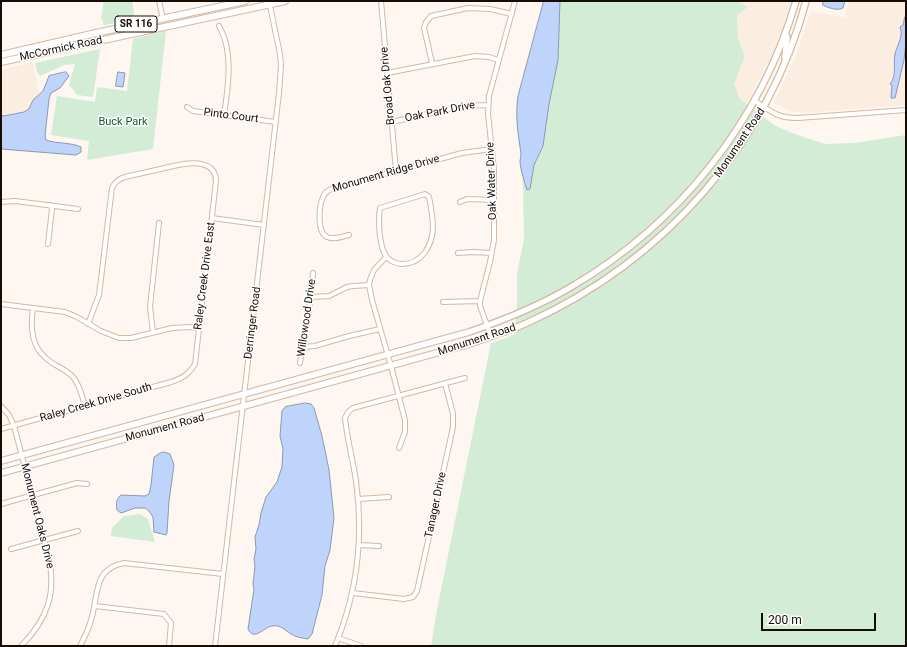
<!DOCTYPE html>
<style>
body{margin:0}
#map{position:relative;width:907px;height:647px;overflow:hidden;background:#fdf6f1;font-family:Roboto,sans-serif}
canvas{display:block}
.frame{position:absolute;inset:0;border:2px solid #160c04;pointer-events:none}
.scale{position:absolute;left:761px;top:613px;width:115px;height:18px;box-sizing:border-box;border:2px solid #160c04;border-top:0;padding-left:5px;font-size:12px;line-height:14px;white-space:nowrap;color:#160c04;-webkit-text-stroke:3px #fff;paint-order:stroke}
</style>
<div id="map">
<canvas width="907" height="647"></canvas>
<div class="frame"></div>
<div class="scale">200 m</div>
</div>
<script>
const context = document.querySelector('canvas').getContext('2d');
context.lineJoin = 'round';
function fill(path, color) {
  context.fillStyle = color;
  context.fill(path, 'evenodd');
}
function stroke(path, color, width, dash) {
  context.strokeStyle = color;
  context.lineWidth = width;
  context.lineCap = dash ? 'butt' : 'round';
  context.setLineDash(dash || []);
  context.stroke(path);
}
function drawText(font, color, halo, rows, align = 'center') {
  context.font = font + ' Roboto,sans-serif';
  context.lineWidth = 3;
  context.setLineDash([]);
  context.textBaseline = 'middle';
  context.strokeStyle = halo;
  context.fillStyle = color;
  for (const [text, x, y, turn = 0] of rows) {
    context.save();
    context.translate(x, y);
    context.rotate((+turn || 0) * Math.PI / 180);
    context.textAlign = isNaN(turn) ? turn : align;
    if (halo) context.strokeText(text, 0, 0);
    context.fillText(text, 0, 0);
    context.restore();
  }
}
const built = new Path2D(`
 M736,1H791L783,27L771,57L746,104L740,99L734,84L745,56L738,39L737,15L748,7Z
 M849,1H906V105L806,113L791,111L774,103L796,55L811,11L845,18Z
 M33,62L39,94L33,100L30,109L24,112L4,116L1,115V70Z`);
const green = new Path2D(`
 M104,1H132L135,19L104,25L101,18Z
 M560,1H736L748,7L737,15L738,39L745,56L734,84L740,99L774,125L792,133L825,144L855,143L906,135V646H431L437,610L491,343L514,335L517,307V273L524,240L523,180L527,190L530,189L534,165L543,146L549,104L558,60Z
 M166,31L153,149L87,160L89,141L51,135L57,96L95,102L97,87L127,91L133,39Z
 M100,49L93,97L77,95L69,85L75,64L64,65L40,76L37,72L35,63Z
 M140,514L148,519L155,542L111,536L112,528L124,516Z`);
const water = new Path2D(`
 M544,1H560L558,60L549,104L543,146L534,165L530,189L527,190C524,181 521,172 520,162C520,159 521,156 521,153C518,134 515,116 518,96Z
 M823,1H845L843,8C838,11 828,8 823,5Z
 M905,17H906V42L904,60L895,98H891L892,85L890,84C897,76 893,64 895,54C897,45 904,36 900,27L903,25Z
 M66,72L69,76L60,88L51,93L49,99L45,136L46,140C57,144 70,142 81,147V152L76,155L1,149V115L4,116L24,112L29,109L33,100L43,91L49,76Z
 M118,72L125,73L123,87L116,86Z
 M305,403L311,404L314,408L322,436L329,470L334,518L330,550L325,566L322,595L312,634L308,639C304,638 299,638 295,636C287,633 282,624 272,626C264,627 254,642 248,629L254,589L253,584L255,566L254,559L256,549L255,537L259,525L261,513L266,497L277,482L282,467L283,449L280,436L282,411L285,407Z
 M164,452L170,454L174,465L169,501L167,533L166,535L154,532L153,517L149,511L145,508H135L121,513L117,510C116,504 116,499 121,495L145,496L149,494L151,485L154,457L160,453Z`);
const minor = new Path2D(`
 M159,1L163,19
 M381,1L396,171
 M219,26C234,51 228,88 224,115
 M432,63L424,28L426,22L431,16L468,8L490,9L512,14
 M387,73L475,56L489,57L498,60
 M755,101C772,112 777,118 798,118L906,110
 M187,107L193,111L276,122
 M392,122L463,106L488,105
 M425,194L429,197C431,207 433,217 433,228C432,246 422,264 402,264C397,264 389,261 386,256C379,246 378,220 380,208Z
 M1,202L15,201L78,209
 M460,202L467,199L494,200
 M212,218L264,225
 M349,235C342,237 334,240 327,237C316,231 319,204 324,195C325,192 328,191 331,189L462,153L492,149
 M48,244L52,209L50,205
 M458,253L473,252L491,253
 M386,257L374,270L370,280L369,285L372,300L391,366L405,420V432L399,448
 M311,297L329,296L347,287L353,286L369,285
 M443,302L480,301
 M1,304L65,312L77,317L101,331L119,338H131L172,328L189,327L199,328
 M33,308C30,330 31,349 52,363C59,367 68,371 73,377C80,385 82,396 85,406
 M153,332L150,307L159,223
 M491,336L480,306V301L490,262L494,240V170L488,114L489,96L515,1
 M303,347L315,346L349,336L380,329
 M300,363L311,297L313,273
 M1,406L9,415L14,426L48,555C57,592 48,619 21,646
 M1,429L171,382C183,378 189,374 195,364L216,181C216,161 193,162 178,165L125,177C118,179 115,182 112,188L99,295L88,324
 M358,499L389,497
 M1,504L77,483L87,484
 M360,545L379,546
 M11,549L78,531
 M353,593L404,599L413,597L417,591L453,427V414L445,383
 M95,606L164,614L171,623L169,646
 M338,638L361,646
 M80,646C84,638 89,629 91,620C99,596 92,569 124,563L223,574
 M215,646L279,93L281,65L280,54L269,1
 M335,646C357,593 364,538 356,481C353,460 347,439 345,418L348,412L353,408L465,378`);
const secondary = new Path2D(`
 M785,34L787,37L785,58
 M1,461L469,332C504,320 539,306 571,287C679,224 761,121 796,1
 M1,473L469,344C489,337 510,331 529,322C663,261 768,144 806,1`);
const primary = new Path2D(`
 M1,55L96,33L245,1
 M1,62L285,1`);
const shields = [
 [136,24,42]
];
const shieldNames = [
 ["SR 116",136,24]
];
const streetNames = [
 ["McCormick Road",61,49,-12],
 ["Broad Oak Drive",388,86,-95],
 ["Oak Park Drive",440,112,-11],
 ["Pinto Court",231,116,7],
 ["Monument Road",740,143,-56],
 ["Monument Ridge Drive",386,174,-16],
 ["Oak Water Drive",492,181,-92],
 ["Raley Creek Drive East",205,276,-83],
 ["Willowood Drive",307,318,-82],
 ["Derringer Road",253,323,-83],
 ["Monument Road",477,340,-18],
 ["Raley Creek Drive South",96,403,-16],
 ["Monument Road",165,428,-15],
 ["Tanager Drive",436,505,-78],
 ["Monument Oaks Drive",37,516,76]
];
const parkNames = [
 ["Buck Park",123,122]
];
fill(built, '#fcede1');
fill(green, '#d2ecd6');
fill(water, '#bed4fa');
stroke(water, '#8c98b0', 1);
stroke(minor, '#d6b89f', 6);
stroke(secondary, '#d6b89f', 8);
stroke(primary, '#d6b89f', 8);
stroke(minor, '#fff', 4);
stroke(secondary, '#fff', 5.5);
stroke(primary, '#fff', 6);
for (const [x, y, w] of shields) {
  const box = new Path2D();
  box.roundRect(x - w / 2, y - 8, w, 16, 3);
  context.fillStyle = '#fff';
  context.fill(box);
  stroke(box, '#160c04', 1);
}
drawText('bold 10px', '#160c04', null, shieldNames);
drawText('11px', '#160c04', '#fff', streetNames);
drawText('11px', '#1d552e', '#fff', parkNames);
</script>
